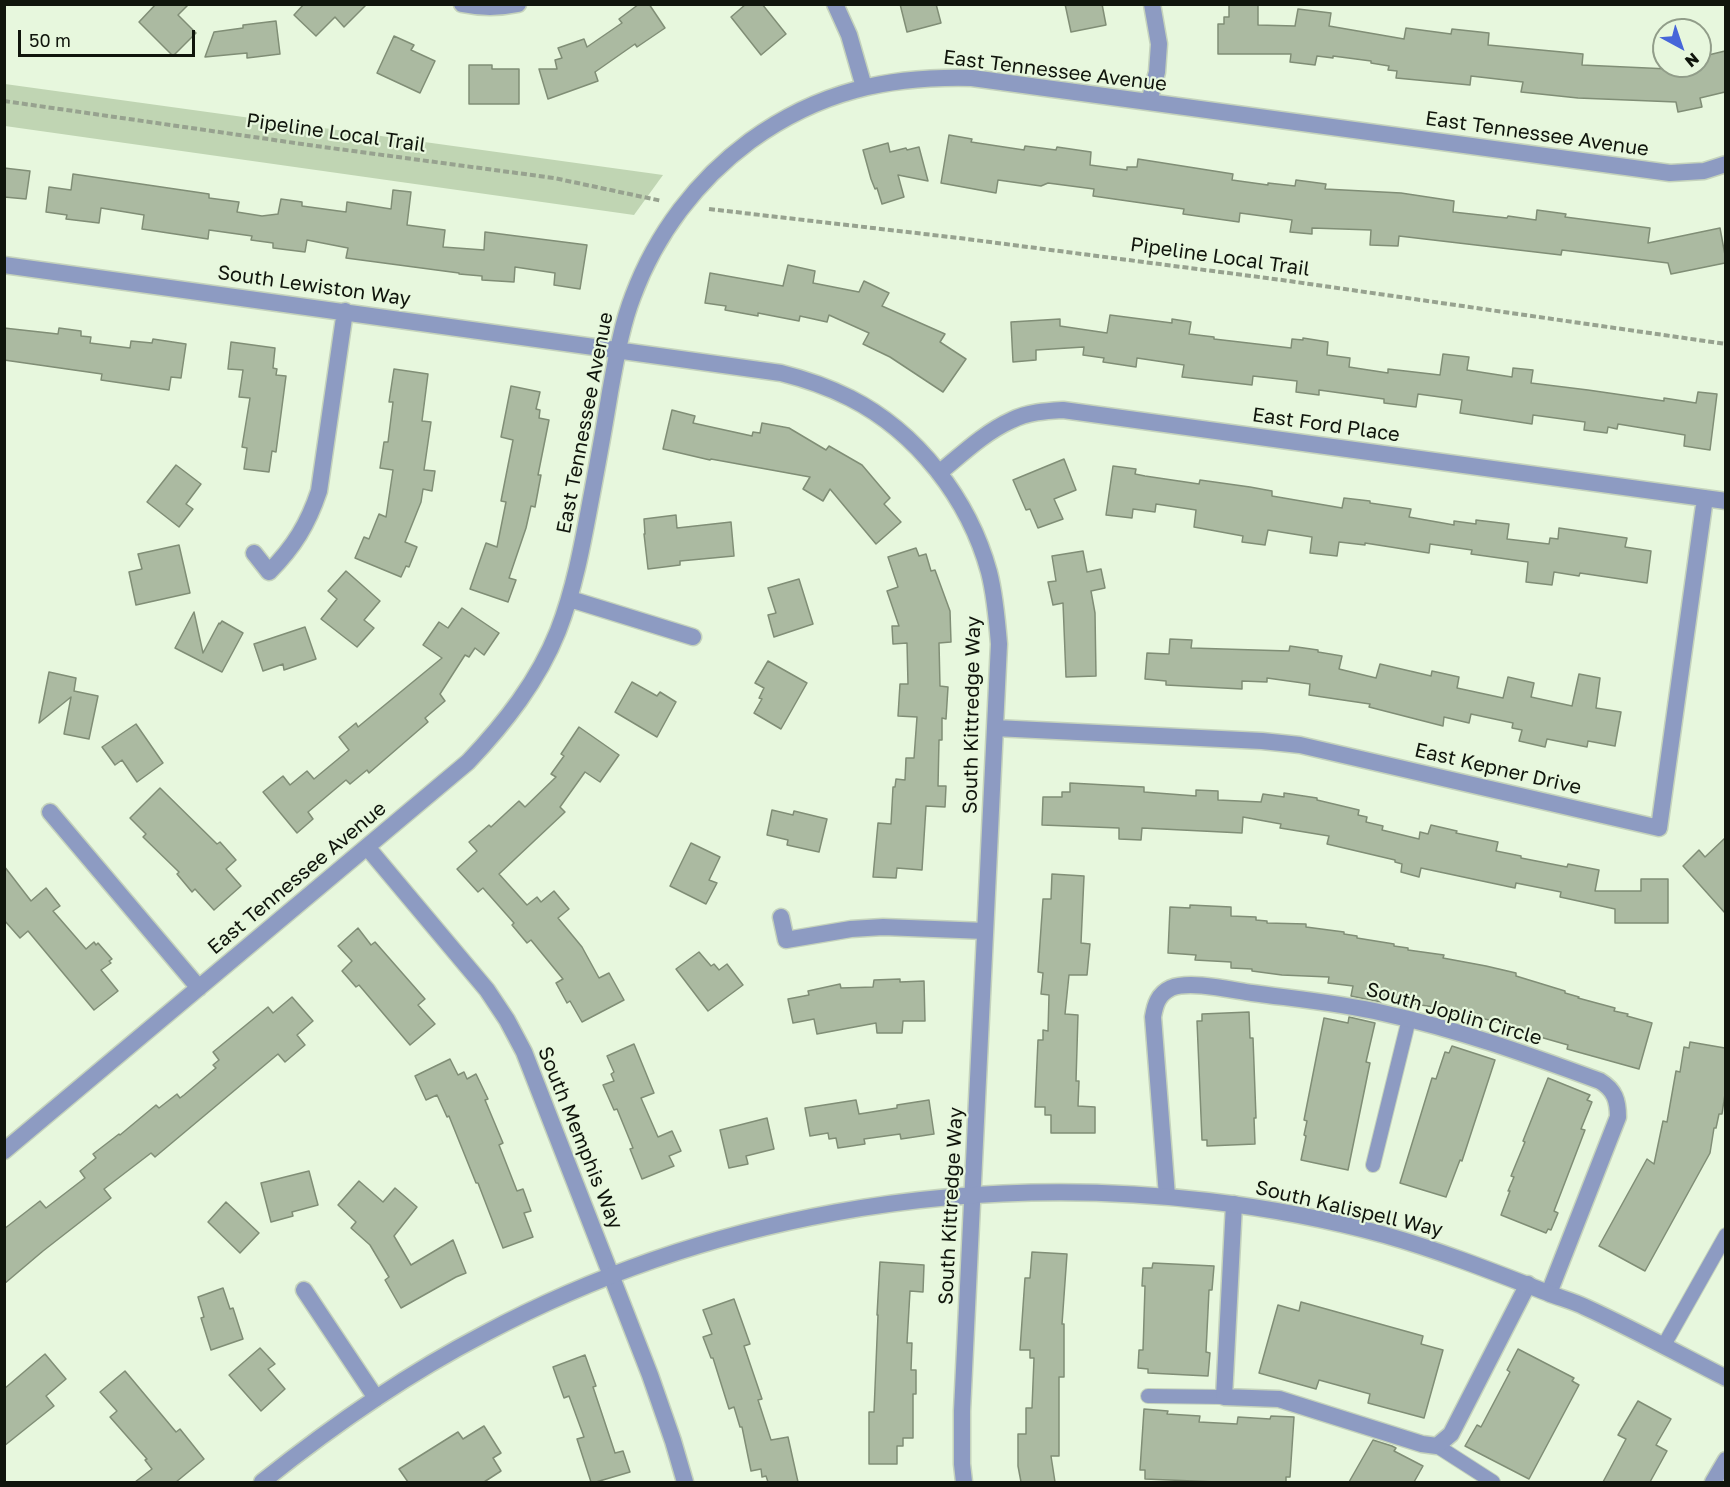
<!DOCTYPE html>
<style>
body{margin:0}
#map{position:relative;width:1730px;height:1487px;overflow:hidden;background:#e7f7dd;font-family:"Golos Text",sans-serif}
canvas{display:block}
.frame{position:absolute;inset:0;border:6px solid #10150c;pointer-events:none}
.north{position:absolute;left:1652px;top:18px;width:60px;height:60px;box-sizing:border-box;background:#e7f7dd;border:2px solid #919d89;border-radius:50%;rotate:140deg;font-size:16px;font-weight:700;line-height:24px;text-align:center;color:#10150c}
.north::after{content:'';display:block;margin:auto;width:21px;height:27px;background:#4766d9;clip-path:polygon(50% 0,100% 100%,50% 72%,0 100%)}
.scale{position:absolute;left:18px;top:30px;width:177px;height:27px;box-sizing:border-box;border:3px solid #10150c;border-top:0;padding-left:8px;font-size:18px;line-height:21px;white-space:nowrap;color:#10150c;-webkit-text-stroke:4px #e7f7dd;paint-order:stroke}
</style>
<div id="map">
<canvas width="1730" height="1487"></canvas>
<div class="frame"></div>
<div class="north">N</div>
<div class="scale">50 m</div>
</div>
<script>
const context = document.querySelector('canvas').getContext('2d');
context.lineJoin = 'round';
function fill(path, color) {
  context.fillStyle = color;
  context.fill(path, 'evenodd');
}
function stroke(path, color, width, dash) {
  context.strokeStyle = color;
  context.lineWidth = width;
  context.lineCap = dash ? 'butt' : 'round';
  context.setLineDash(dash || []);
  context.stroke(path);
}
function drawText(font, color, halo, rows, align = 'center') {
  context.font = font + ' "Golos Text",sans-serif';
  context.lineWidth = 4.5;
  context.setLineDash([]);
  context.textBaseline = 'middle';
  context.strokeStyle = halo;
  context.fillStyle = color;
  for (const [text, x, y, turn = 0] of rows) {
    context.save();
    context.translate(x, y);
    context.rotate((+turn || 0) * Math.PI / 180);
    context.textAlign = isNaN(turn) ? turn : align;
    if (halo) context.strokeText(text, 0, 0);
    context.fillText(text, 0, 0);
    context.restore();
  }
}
const green = new Path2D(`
 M5,84L663,175L634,215L5,126Z`);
const building = new Path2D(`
 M156,4H189L178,15L196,33L173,56L139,22Z
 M304,4H367L344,27L335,17L316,36L294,15Z
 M639,4H649L665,28L637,47L635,44L595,72L598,81L548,99L539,69H557L555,60L562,58L558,48L584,39L587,47L622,23L619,19Z
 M746,4H762L786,34L761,55L731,17Z
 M900,4H936L941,23L907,32Z
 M1065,4H1102L1106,25L1071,32Z
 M1229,4H1258V25L1295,26L1298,9L1331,13L1329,26L1404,39L1406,28L1451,34L1452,29L1489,33L1488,45L1583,54L1582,65L1669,69V66H1700V57L1725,51V92L1700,98L1702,107L1678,112L1676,102L1578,98L1521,92L1523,82L1471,76L1470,85L1396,78L1397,71L1388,70L1389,66L1371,63V61L1333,56V58L1317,56L1315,65L1290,62L1291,54H1218V24H1224V17H1229Z
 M276,21L280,54L247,58V53L205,57L214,32L243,28V25Z
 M394,36L414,45L411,50L435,61L420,93L377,73Z
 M469,65H492V69H519V104H469Z
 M949,135L972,139L971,142L1024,150L1025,146L1056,150L1057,147L1091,152L1090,165L1127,170V167H1137L1138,159L1233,174L1232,180L1268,185V183L1295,186L1296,180L1326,184L1325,189L1401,193L1454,201L1453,212L1507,218L1508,216L1536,220L1537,210L1566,214L1565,217L1650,228L1648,243L1720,228L1725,255V263L1671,274L1668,263L1562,250L1561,255L1399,236L1398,246L1370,245L1371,230L1312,228V234L1290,232L1292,220L1240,213L1239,222L1183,214L1184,209L1093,196L1094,189L1048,183L1041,186L998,180L996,193L941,183Z
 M888,143L890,152L906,148L907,150L919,147L928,181L898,175L904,197L882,204L877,188L875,189L871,179L863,150Z
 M4,168L30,171L26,199L4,197Z
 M73,174L209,194V198L239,202L237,212L262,216L278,214L281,199L302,202V206L346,212L347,202L391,209L393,190L411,192L407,225L445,230L443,247L484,250L485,232L587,245L580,289L554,285L555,273L515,267L514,282L482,280V276L459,274V273L346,258L348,248L307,240L305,252L273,248V243L251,240L252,236L209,230L208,239L142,229L144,215L101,208L99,223L66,219L67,215L46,212L49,187L71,190Z
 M788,265L815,271L813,283L859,292L864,281L889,293L882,306L945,334L940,342L966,359L943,392L890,357L863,344L869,333L829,315L827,322L800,316L799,321L758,313V316L725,310L726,306L705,303L710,273L783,286Z
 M1110,315L1172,323V319L1191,322L1189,334L1214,337V339L1291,348L1292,339L1303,340V338L1328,342L1327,355L1350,358L1349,367L1388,373V369L1440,375L1443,354L1469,357L1467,370L1512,377L1513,368L1533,370L1531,383L1588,390L1664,401V398L1696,403L1698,392L1717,394L1710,450L1684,446L1685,435L1618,424L1617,429L1608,427L1607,433L1584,430L1585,422L1533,415L1532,424L1460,413L1462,400L1418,394L1416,407L1384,403V399L1319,390V395L1296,392L1297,381L1253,376L1252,385L1182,377L1184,365L1137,358L1136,367L1103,362L1104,358L1083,355L1084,347L1036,350V360L1013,362L1011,322L1060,319V326L1107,333Z
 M4,328L58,334L59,328L81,331V336L91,337L90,343L130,348L131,341L152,343L153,339L186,344L181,378L171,377L169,390L101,380L102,374L4,360Z
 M231,342L275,348L273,368L277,369L276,375L286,376L276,452L272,451L269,472L244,469L247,448L242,447L250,398L239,397L243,370L228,369Z
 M394,369L428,374L422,421L431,422L424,470L435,471L432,491L423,489L421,502L405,542L417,547L409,567L406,566L401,577L355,558L364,537L369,539L379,514L386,517L393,470L380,468L384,442H388L393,402H389Z
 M511,386L540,392L536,409L540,410L539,418L549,420L538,475H541L535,507L531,506L526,528L509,578L516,580L508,602L470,589L486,543L497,547L506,502L501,501L513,440L501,437Z
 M672,410L695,416L693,423L752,436L753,432L760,433L762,423L789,428L826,450L829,446L862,465L890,498L884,504L901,522L876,544L830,489L823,501L803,489L810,477L711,459L710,460L663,449Z
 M1064,459L1076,490L1054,499L1063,519L1038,528L1030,509L1026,510L1013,480Z
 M176,465L201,484L186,504L193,509L179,527L147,502Z
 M1113,466L1136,469L1135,474L1145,476L1199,484L1200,480L1250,487L1272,491V496L1342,508L1344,498L1370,501V503L1411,509L1409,517L1454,525V521L1476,524V520L1509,524L1507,539L1549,544L1550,538L1558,539L1559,528L1627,538L1625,547L1651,551L1647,583L1580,573L1579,576L1554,572L1552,585L1526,582L1528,562L1471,554L1472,550L1430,544L1429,553L1365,543V545L1339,542L1337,556L1310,553L1312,537L1268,530L1265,545L1242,542L1243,536L1194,527L1196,510L1156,504L1155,512L1133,509L1132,518L1106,515Z
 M676,515L677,528L731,522L734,556L680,561V565L648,569L644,534H645L644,519Z
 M179,545L190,593L136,605L129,572L142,569L138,554Z
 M916,548L919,556L926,554L931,571L935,570L950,611L951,642L939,643L940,686L948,687L946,719L942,718V740H939L938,786H946L945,807L926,806L922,870L897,868L896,878L873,877L878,823L891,824L893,787H895L896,779L905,780L906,758H914L917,717L898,716L900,684H908L907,643L893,644L892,626H899L887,591L898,587L888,557Z
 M1083,551L1087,572L1101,569L1105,588L1091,591L1095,613L1096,676L1066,677L1063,603L1053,605L1048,582L1056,581L1052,556Z
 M346,571L380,601L364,620L374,628L357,647L321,619L337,599L328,591Z
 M799,579L813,624L774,637L768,615L776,613L768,588Z
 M462,608L499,633L484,655L475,648L469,657L465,655L440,694L445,701L425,718L428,722L369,773L367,770L350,784L346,780L308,812L313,819L297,833L263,792L283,776L290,785L307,771L314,779L349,750L339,737L356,723L358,727L442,658L423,645L439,622L448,628Z
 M194,612L203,653L219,623L220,624L222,621L243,633L222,672L175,648Z
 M305,627L316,659L284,670L283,664L263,671L254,644Z
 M1170,639L1192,640L1191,648L1289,651L1290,646L1318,650V652L1342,656L1339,669L1376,678L1380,664L1431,676L1432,671L1459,677L1457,688L1503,698L1508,677L1534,683L1531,697L1572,706L1579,674L1600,678L1596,708L1621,712L1615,746L1588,741L1587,747L1547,739L1545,747L1519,741L1522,730L1512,728L1513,723L1471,714L1469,723L1444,717L1443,726L1369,707L1370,704L1309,695L1310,684L1267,678V682L1242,681V689L1166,685V681L1145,679L1147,653L1169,654Z
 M768,661L807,683L781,729L754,713L762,699L759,698L764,688L755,683Z
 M49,672L76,678L74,691L98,696L89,739L64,734L71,697L39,723Z
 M632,682L657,696L660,692L676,702L657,737L615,712Z
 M136,724L163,763L137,782L122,760L115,765L102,747Z
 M579,727L619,755L600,782L585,772L560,807L565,812L499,874L527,905L537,897L541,902L554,891L569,909L558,918L582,947L599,978L609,973L624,1000L582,1022L570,1001L567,1003L556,983L563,979L531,940L527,943L512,925L514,923L483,888L478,892L457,869L477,851L469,842L489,825L491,827L519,801L525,807L556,777L551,774L564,756L561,754Z
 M1070,783L1144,787V792L1196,796V790L1218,791V800L1261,802L1263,794L1284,797V793L1317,798V800L1359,810L1358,815L1367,817L1366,822L1383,826L1382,830L1419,839L1420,832L1428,834L1431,825L1457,831L1456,833L1498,842L1496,851L1521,856V858L1567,867L1568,864L1599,870L1595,891H1641V879H1668V923H1615V909L1560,897L1561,892L1516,883L1515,888L1421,868L1419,877L1401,872L1402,864L1395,862V860L1327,844L1329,836L1280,828L1281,824L1243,817L1242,833L1142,828L1141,840L1119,839V828L1042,825L1043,797H1062V792H1070Z
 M160,788L217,844L220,842L236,860L226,869L241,886L214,910L195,889L192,892L177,874L179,872L143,837L146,834L130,818Z
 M772,810L793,815L794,811L827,819L819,852L787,845L788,840L767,835Z
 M1725,838V913L1683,866L1699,850L1705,857Z
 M691,843L720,857L709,880L717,883L706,904L670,886Z
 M4,866L31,901L46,888L60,906L53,911L86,949L94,942L96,945L98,943L112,959L109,961L111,963L101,970L118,991L94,1010L28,931L20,938L4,920Z
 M1052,874L1084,876L1081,943L1090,944L1087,975H1069L1065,1014L1078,1015L1076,1081H1079L1078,1106L1095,1107V1133H1051V1115H1045V1107H1035L1038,1040H1043V1030L1048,1031L1049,995L1041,994L1043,973L1038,972L1043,899H1051Z
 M1190,905L1231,907V916L1256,917V920L1267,921V923L1306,924V927L1344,932V934L1357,936V938L1394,944V946L1408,948V950L1444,955L1443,958L1486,966L1516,973V976L1565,991V993L1579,997L1578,998L1615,1008L1614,1011L1628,1014L1627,1016L1652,1023L1639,1069L1567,1049L1568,1045L1519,1031L1520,1028L1481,1018L1453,1014L1454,1010L1381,999V1002L1351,996L1353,986L1328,983L1329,977L1282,975L1252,971V969L1231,968V962L1195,960L1196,955L1168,953L1170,907L1190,908Z
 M358,928L371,945L375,942L425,999L418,1005L435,1024L410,1045L359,985L356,987L342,971L352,961L338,946Z
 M699,952L711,966L714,964L719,970L727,964L743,985L708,1011L676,969Z
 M900,979V982L924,981L925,1021H903L902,1033H877L876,1023L817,1034L814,1019L793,1023L788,999L809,995L808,991L840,984L841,988L873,987L874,980Z
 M292,997L313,1021L297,1035L305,1045L285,1062L278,1054L155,1157L151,1153L104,1189L111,1198L43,1251L4,1284V1229L40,1201L46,1208L85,1178L80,1171L96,1158L93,1154L119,1134L120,1135L156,1105L159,1108L177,1094L180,1098L184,1095L216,1068L213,1065L219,1060L213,1052L268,1007L273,1013Z
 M1249,1012L1250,1038H1253L1256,1118H1254L1255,1144L1207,1146V1140H1202L1197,1021H1202V1014Z
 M1349,1017L1375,1023L1366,1062L1370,1063L1348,1170L1301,1160L1306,1136L1304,1135L1307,1121L1304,1120L1324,1018L1348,1023Z
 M1690,1042L1725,1048V1094L1722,1114H1719L1716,1128H1714L1710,1153L1645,1271L1599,1246L1647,1159L1654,1164L1663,1121L1667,1122L1676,1071L1680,1072L1684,1047L1689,1048Z
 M634,1044L654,1093L641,1098L658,1137L672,1131L681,1151L669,1156L674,1166L642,1179L630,1149L633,1148L617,1109L614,1110L603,1085L614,1081L611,1074L614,1072L607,1056Z
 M1452,1046L1495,1060L1462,1161L1460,1160L1446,1197L1400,1183L1432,1078L1436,1079L1445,1052L1449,1053Z
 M450,1059L458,1075L464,1072L467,1079L476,1074L488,1099L485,1100L503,1143L499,1145L517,1191L523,1189L531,1211L524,1213L533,1237L503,1248L478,1183H476L449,1116L447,1117L437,1095L426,1100L415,1076Z
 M1548,1078L1590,1095L1587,1100L1592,1102L1581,1129L1585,1130L1554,1211L1558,1213L1551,1230L1548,1229L1546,1233L1501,1215L1510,1191H1508L1514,1177L1511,1176L1525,1142L1523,1141Z
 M856,1100L859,1114L897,1108V1105L929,1100L934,1134L901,1139L900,1134L864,1139L865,1144L838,1148L836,1138L829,1139L828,1133L810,1136L805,1108Z
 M767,1118L774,1149L746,1156L748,1164L729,1168L720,1130Z
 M309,1171L318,1205L292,1212L293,1216L271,1222L261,1183Z
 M359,1181L383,1202L395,1188L417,1207L394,1236L411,1265L453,1240L466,1273L456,1277L401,1308L385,1280L389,1277L370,1245L351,1228L356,1222L338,1205Z
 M226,1202L259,1233L240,1253L208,1222Z
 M1032,1252L1067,1254L1062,1324H1064V1377H1059V1456H1051L1055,1482H1021L1018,1466V1434H1026V1408H1032L1034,1358H1030V1350H1020L1025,1278H1030Z
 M880,1262L924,1265L923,1292L910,1291L907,1343H912L911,1370H916V1394H913V1438H903V1446H897V1464H869V1412H874L878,1315H877Z
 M1153,1263L1214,1266L1212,1290H1209L1206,1352L1210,1353L1208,1376L1148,1373V1369L1138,1368L1139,1350H1143L1145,1286H1142L1143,1268H1152Z
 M223,1288L230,1309L233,1308L243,1339L211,1350L201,1318L204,1317L198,1297Z
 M734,1299L750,1344L744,1346L762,1399L758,1400L771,1440L788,1437L798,1482H768L766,1476L762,1477L761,1469L751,1471L742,1427H740L734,1407L729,1409L713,1358H711L703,1337L712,1334L703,1310Z
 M1301,1302L1423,1336L1421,1344L1443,1350L1424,1418L1368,1403L1370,1394L1319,1380L1316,1389L1259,1373L1278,1305L1299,1311Z
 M260,1348L275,1364L268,1369L285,1389L261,1411L229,1375Z
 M1518,1349L1574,1378L1572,1381L1579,1385L1529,1479L1465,1446L1477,1425L1481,1427L1510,1372L1507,1370Z
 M45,1354L66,1379L46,1396L54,1406L4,1446V1389Z
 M585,1355L596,1386L593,1387L615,1453L623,1451L630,1472L596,1482H591L577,1439L584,1437L569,1396L564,1398L553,1367Z
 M125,1371L176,1432L180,1429L204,1459L176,1482H135L152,1469L145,1460L147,1459L110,1417L117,1411L100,1392Z
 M1638,1401L1671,1419L1656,1445L1667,1451L1650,1482H1603L1626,1439L1618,1435Z
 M1144,1409L1168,1411L1167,1414L1200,1416L1199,1422L1237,1424L1238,1417L1270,1419L1271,1416L1294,1417L1290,1477H1286V1482H1217L1145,1479V1470H1140Z
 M484,1426L501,1453L493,1458L501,1471L484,1482H408L399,1469L458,1432L463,1439Z
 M1373,1440L1392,1446L1396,1448L1394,1451L1423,1466L1414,1482H1349Z`);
const path = new Path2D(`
 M4,101L316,146L554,178L662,201
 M709,209L959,238L1282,280L1726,344`);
const service = new Path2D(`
 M1373,1165L1409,1019
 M1664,1345L1726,1235
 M1148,1396L1224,1397
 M1437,1446L1493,1482`);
const minor = new Path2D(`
 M462,4C481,8 499,8 518,4
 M835,4L849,35L864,87
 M1149,102L1157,72L1159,44L1152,4
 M4,265L781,373C805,379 828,387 850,398C917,432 969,499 989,572C995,595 997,619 999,644L962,1411V1464L964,1482
 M939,473C962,454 985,432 1012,420C1028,412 1046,411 1063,410L1726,501
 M254,553L269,572C294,547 308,524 319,491L345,311
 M570,599L693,637
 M995,728L1262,741L1300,745L1659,828L1705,498
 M50,812L199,988
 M367,847L487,990L507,1020L524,1052L650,1375L673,1441L685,1482
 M781,917L786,940L851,929L883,927L985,931
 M4,1151L468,762C505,723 538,681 558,631C574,590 582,547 590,504C597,467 604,429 610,392C616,360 621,327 633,296C656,234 697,180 750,141C819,91 888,76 972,78L1670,173L1704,171L1726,164
 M1167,1196L1153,1017C1155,1005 1158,994 1171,988C1190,980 1231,990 1252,993C1296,999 1340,1003 1383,1013C1457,1029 1529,1055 1600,1081C1615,1090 1618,1101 1618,1117L1549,1293
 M1234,1204L1224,1397L1279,1399L1422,1444L1437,1446L1451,1434L1528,1284
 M304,1290L376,1398
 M1713,1482L1726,1460`);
const tertiary = new Path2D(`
 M262,1482C332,1426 405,1375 484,1334C705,1216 960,1172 1208,1201C1267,1208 1327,1219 1385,1235C1441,1251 1494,1272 1548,1293C1560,1298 1573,1301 1585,1307C1633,1329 1679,1354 1726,1378`);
const streetNames = [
 ["East Tennessee Avenue",1055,71,7],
 ["Pipeline Local Trail",336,133,8],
 ["East Tennessee Avenue",1537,134,8],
 ["Pipeline Local Trail",1220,257,8],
 ["South Lewiston Way",314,286,8],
 ["East Tennessee Avenue",585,423,-79],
 ["East Ford Place",1326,425,8],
 ["South Kittredge Way",972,715,-89],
 ["East Kepner Drive",1498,769,13],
 ["East Tennessee Avenue",297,878,-40],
 ["South Joplin Circle",1454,1014,16],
 ["South Memphis Way",580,1138,68],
 ["South Kittredge Way",951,1206,-87],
 ["South Kalispell Way",1349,1209,13]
];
fill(green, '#c0d5b3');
fill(building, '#abbaa1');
stroke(building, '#808e76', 1.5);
stroke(service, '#c5d3bc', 16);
stroke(minor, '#c5d3bc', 19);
stroke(tertiary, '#c5d3bc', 19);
stroke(path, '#97a28f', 4, [6, 3]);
stroke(service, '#8d9bc2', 14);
stroke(minor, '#8d9bc2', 16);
stroke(tertiary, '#8d9bc2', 16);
drawText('20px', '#10150c', '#e7f7dd', streetNames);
</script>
